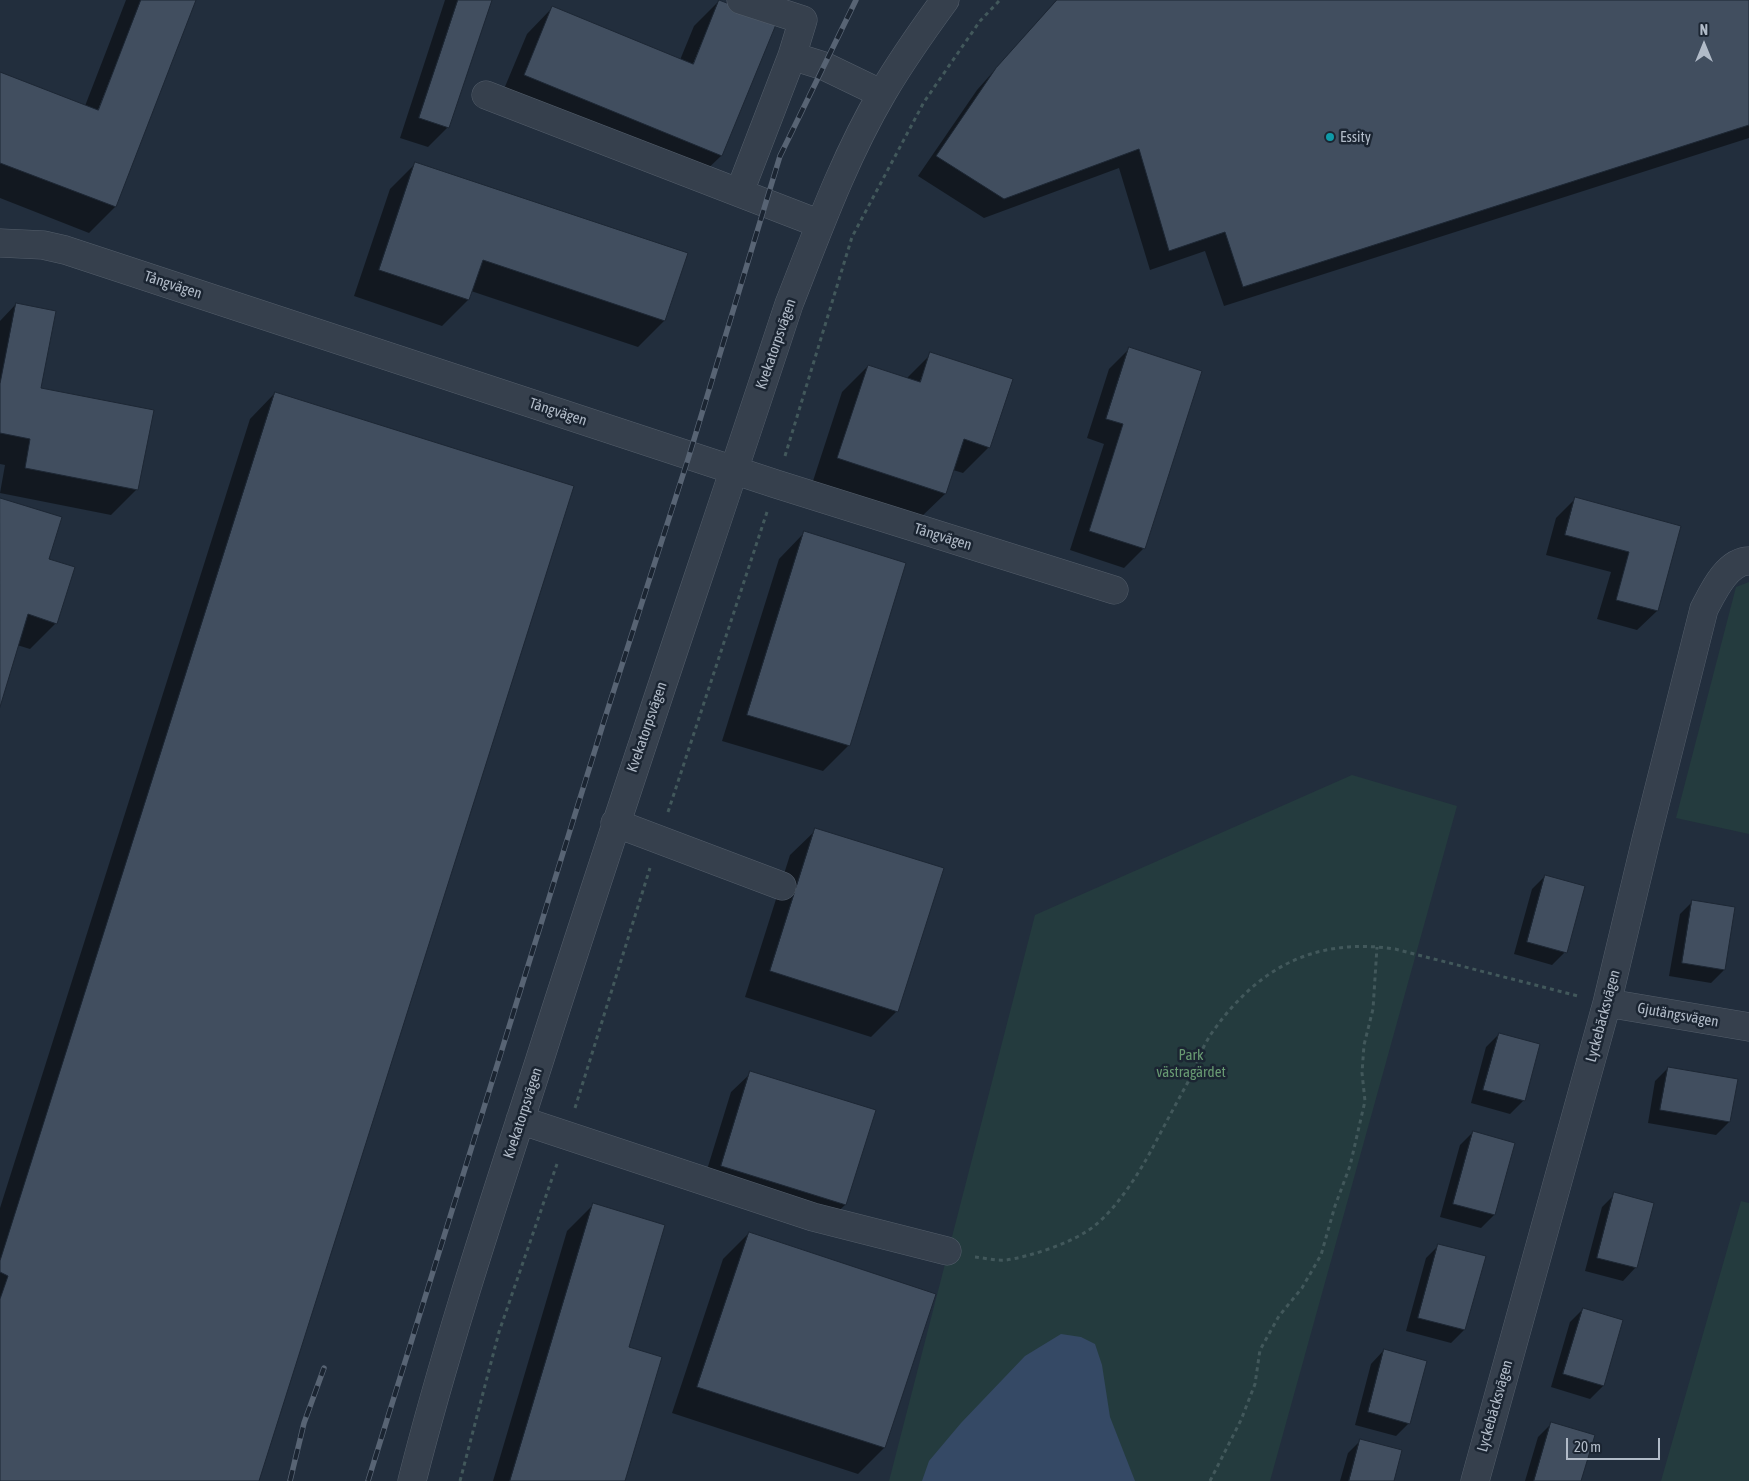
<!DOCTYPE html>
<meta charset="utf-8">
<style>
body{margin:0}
#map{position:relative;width:1749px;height:1481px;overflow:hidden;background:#222e3d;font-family:"Asap Condensed",sans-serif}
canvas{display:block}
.north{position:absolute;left:1679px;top:20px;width:50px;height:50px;-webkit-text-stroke:4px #1b2532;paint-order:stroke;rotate:0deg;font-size:14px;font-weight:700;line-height:20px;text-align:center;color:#b1bbc8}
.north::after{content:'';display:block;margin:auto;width:18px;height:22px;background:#b1bbc8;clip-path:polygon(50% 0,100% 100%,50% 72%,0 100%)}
.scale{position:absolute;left:1566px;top:1438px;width:94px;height:22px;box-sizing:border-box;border:2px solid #b1bbc8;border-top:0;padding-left:6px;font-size:15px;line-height:18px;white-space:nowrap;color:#b1bbc8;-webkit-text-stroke:4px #1b2532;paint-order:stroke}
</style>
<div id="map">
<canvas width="1749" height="1481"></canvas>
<div class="north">N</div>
<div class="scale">20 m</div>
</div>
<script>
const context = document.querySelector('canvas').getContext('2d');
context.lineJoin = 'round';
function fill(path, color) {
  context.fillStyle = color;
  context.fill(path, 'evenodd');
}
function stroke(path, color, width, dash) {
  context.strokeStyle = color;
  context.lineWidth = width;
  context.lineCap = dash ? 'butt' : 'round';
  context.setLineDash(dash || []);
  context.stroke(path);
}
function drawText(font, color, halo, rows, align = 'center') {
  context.font = font + ' "Asap Condensed",sans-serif';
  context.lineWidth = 5;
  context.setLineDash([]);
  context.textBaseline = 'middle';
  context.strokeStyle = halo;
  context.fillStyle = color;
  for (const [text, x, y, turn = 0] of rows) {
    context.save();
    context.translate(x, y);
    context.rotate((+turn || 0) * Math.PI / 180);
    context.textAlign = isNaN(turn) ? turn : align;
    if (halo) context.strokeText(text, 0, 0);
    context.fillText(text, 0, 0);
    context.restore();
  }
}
const green = new Path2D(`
 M1749,582V834L1676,818L1736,587Z
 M1352,775L1457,806L1270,1481H889L1035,915Z
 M1741,1201L1749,1203V1481H1661Z`);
const water = new Path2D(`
 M1061,1334L1081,1337L1095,1344L1102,1365L1110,1417L1135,1481H922L929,1461L961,1423L1025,1356Z`);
const shadow = new Path2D(`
 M126,0H195L115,207L89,233L0,198V73L85,106Z
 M445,0H490L448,127L428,147L400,138Z
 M720,0L721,156L695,181L499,101L527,34L552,8L680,60L694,26Z
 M1057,0H1749V138L1224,306L1205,251L1150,270L1119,168L984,218L918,176L977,90Z
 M416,163L664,321L638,347L471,291L468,300L442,326L354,296L390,189Z
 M16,304L40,389L137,489L111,515L0,493L5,465L0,464V321Z
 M1129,349L1144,548L1124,568L1070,550L1104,444L1087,438L1109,369Z
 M931,354L989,447L963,473L953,470L945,494L919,519L812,484L842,392L868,366L906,379Z
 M275,393L258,1481H0V1208L250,419Z
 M0,499L47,560L56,623L30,649L17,645L0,702Z
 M1575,499L1680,527L1657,611L1637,630L1597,619L1611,572L1546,555L1556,518Z
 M804,533L849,745L823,771L722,741L779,559Z
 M816,830L897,1011L871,1037L745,997L790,855Z
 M1545,876L1565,952L1552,965L1514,954L1532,889Z
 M1693,901L1724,970L1711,983L1669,976L1680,914Z
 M1499,1034L1539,1045L1523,1101L1510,1114L1471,1103L1486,1047Z
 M1668,1068L1729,1122L1716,1135L1648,1123L1655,1081Z
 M751,1073L874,1111L845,1205L825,1224L702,1186L731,1092Z
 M1473,1132L1494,1215L1481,1228L1440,1217L1460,1145Z
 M1615,1194L1636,1267L1623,1281L1585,1271L1602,1207Z
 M593,1205L624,1481H493L567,1231Z
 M749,1233L934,1294L884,1448L858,1474L672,1413L723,1259Z
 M1439,1245L1464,1330L1451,1343L1406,1331L1426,1258Z
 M1583,1309L1603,1386L1590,1399L1551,1387L1570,1322Z
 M1384,1350L1409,1423L1396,1436L1355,1425L1371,1364Z
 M1551,1424L1580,1481H1525L1538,1437Z
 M1361,1440L1392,1481H1340L1348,1453Z`);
const building = new Path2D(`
 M141,0H196L116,207L0,163V72L98,110Z
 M458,0H492L449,128L419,118Z
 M719,0L777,22L722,156L524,75L552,6L693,64Z
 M1057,0H1749V125L1243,287L1225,232L1169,251L1139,149L1004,199L936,156L996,68Z
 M415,162L688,253L665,321L483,260L469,300L379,270Z
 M16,303L56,311L41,388L154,410L138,490L25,468L30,439L0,433V384Z
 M1129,347L1202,371L1145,549L1089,531L1123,424L1106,419Z
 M930,352L1013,379L990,448L964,439L946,494L837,458L868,365L920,382Z
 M275,392L574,486L259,1481H0V1299L8,1276L0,1272V1261Z
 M1575,497L1681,526L1658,611L1616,600L1629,552L1565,535Z
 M0,498L62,517L49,559L75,567L57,624L28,614L0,707Z
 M804,531L906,563L850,746L747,715Z
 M815,828L944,868L898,1012L770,971Z
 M1545,875L1585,886L1567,953L1527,942Z
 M1692,900L1735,907L1725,970L1682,963Z
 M1499,1033L1540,1044L1525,1101L1483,1090Z
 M1668,1067L1738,1079L1730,1122L1660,1110Z
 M750,1071L876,1110L846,1205L721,1166Z
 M1473,1131L1515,1143L1495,1215L1453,1204Z
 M1614,1192L1654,1203L1637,1268L1597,1258Z
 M593,1203L665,1225L629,1347L662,1357L625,1481H510Z
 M749,1232L936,1294L885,1448L697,1387Z
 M1438,1244L1486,1256L1465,1330L1418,1318Z
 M1583,1308L1623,1320L1604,1386L1563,1374Z
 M1384,1349L1427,1361L1410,1424L1368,1412Z
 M1551,1422L1595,1435L1581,1481H1534Z
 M1360,1439L1402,1450L1394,1481H1349Z`);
const path = new Path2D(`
 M785,456L852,237L924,102L980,21L1000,0
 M668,812L767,512
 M575,1108L650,868
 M975,1257C985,1258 996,1261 1006,1260C1028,1257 1065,1245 1084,1233C1111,1218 1138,1175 1152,1149C1164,1126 1176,1104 1188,1082C1195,1066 1202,1048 1211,1034C1257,968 1314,937 1395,949L1578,996
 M460,1481L499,1332L557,1164
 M1210,1481L1241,1420L1255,1384L1260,1350L1279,1316L1302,1288L1321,1255L1335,1206L1350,1166L1365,1101L1362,1073L1364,1045L1373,1009L1377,947`);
const minor = new Path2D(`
 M741,0L803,20L792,56L824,66L882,94
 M486,95L820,224
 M740,191L792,56
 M0,243L43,245L65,250L776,484L1114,590
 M615,823L782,886
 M1607,1003L1749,1027
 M520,1120L813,1217L947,1251
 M412,1481C448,1339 495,1199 540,1059C620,807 706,556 789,304C817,233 844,158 883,92C902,60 923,30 945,0
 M1475,1481L1607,1003L1646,840L1704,609C1713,592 1727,561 1749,561`);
const rail = new Path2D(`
 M290,1481L304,1423L324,1368
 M368,1481L604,721L689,456L780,156L856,0`);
const markers = [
 [1330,137,5,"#0f9aa8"]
];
const poiNames = [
 ["Essity",1340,137]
];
const streetNames = [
 ["Tångvägen",173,285,18],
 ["Kvekatorpsvägen",776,344,-71],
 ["Tångvägen",558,412,18],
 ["Tångvägen",943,537,17],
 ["Kvekatorpsvägen",647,727,-71],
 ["Gjutängsvägen",1678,1015,10],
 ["Lyckebäcksvägen",1603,1016,-75],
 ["Kvekatorpsvägen",523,1113,-72],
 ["Lyckebäcksvägen",1495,1406,-74]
];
const parkNames = [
 ["Park",1191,1055],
 ["västragärdet",1191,1072]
];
fill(green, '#243b3e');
fill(water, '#354965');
fill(shadow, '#0007');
fill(building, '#414e5f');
stroke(building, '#1d2734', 1);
stroke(minor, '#545e6b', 29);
stroke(path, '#42585b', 3, [4, 4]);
stroke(minor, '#36404d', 28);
stroke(rail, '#586474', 5.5);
stroke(rail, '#1b2532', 4, [11]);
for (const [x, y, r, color] of markers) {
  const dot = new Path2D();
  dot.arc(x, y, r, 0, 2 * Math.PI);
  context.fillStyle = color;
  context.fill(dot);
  stroke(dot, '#1b2532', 2);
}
drawText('15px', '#b1bbc8', '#1b2532', poiNames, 'left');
drawText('15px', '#b1bbc8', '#1b2532', streetNames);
drawText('15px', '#689a72', '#1b2532', parkNames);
</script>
